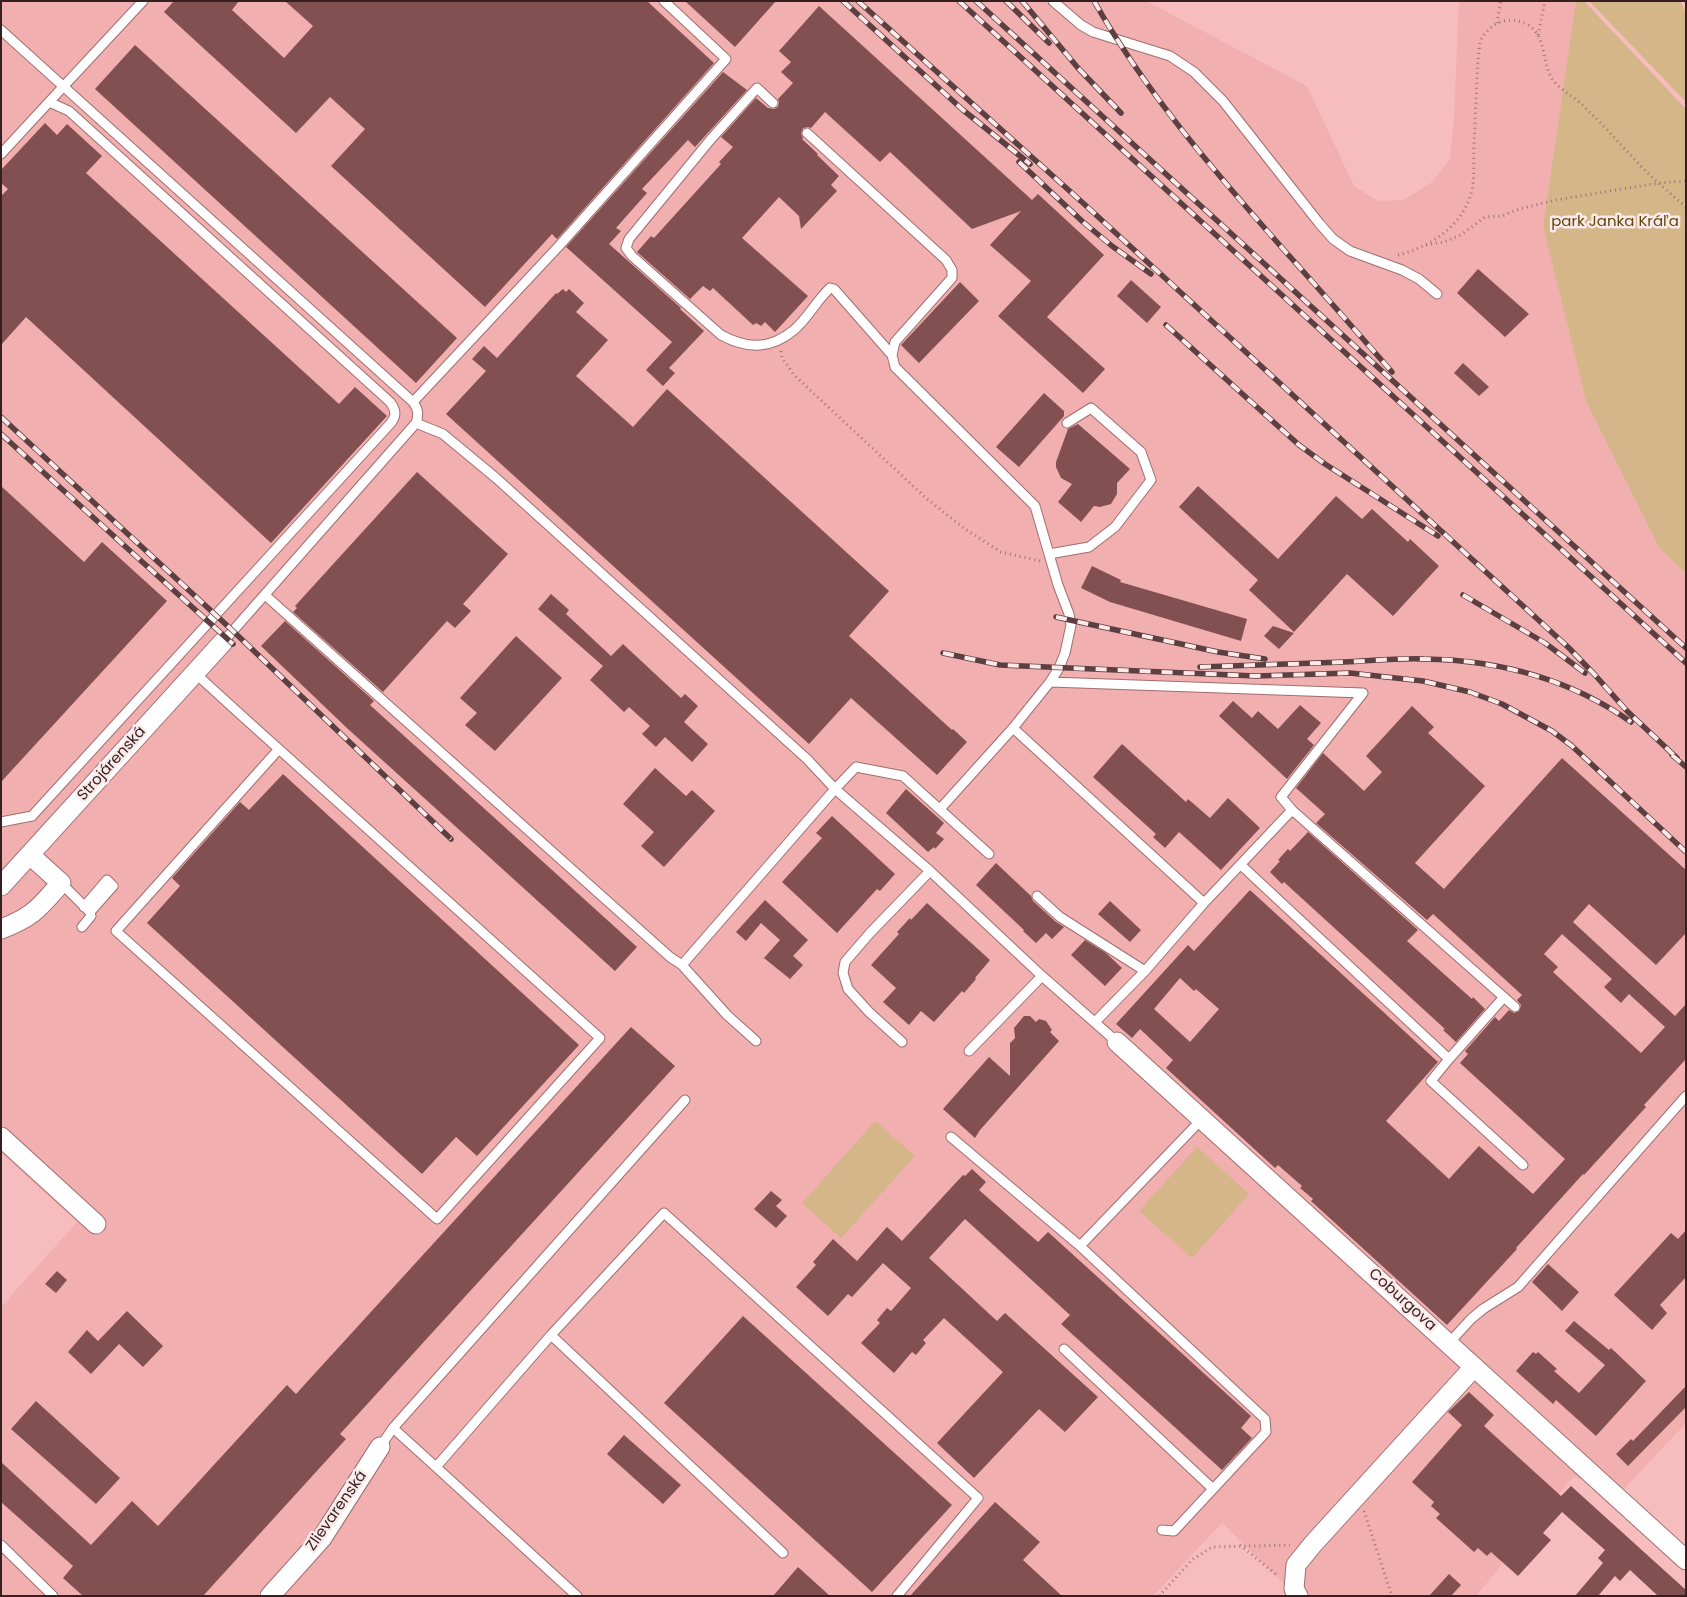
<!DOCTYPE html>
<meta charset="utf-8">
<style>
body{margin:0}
#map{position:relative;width:1687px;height:1597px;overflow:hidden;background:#f7bdbe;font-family:Poppins,sans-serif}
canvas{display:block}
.frame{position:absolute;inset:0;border:2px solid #351f20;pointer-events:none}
</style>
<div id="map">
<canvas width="1687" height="1597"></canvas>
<div class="frame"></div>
</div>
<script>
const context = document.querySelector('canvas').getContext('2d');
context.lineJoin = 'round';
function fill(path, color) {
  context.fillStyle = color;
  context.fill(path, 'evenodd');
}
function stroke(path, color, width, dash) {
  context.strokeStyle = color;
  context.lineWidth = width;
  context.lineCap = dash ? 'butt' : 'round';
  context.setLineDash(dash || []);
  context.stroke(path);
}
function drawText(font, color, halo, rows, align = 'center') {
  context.font = font + ' Poppins,sans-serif';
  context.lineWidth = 5;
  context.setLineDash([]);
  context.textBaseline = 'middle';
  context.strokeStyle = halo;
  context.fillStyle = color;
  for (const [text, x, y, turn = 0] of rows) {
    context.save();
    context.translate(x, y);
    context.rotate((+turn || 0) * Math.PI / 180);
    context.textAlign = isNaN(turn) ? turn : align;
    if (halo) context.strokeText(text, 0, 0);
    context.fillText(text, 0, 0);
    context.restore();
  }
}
const built = new Path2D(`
 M1,1H1146L1307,86L1354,186L1378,201L1404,200L1432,182L1450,158L1454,116L1459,1H1576L1543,226L1586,401L1660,549L1686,575V1423L1624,1489L1573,1477L1476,1596H1296L1222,1523L1153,1596H1V1307L77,1222L1,1153Z`);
const green = new Path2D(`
 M1576,1H1584L1686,109V574L1660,549L1586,401L1543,226Z
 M1589,1H1680L1686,13V102Z
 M875,1121L915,1156L841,1238L802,1203Z
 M1197,1147L1249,1194L1192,1258L1139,1211Z`);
const building = new Path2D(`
 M174,1H239L232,10L284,58L313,26L285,1H647L714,63L557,239L552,234L485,307L331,166L365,129L330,97L296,133L164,12Z
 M685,1H776L735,47Z
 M819,6L1032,200L1038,194L1104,255L1047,317L1105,369L1083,393L998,316L1031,281L990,245L1021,211L972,229L890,152L880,162L825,112L811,128L808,127L803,128L801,134L803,138L802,139L818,154L817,155L839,176L831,185L837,191L801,229L799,216L779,197L742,238L808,296L775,332L765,322L761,326L756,323L753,325L713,288L710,291L703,286L690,299L637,252L651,236L654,238L721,164L719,162L733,147L721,137L756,98L768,108L774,109L778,107L779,102L778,99L793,83L781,72L791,62L779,51Z
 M135,45L457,338L416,383L95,89Z
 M723,72L747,90L695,147L688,140L642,189L647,193L616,228L621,231L609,244L681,308L680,309L704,331L669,368L675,373L663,386L646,370L672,342L566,247Z
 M45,123L57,135L67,124L102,156L86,173L339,404L355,387L387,416L271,543L26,317L1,345V196L8,189L1,183V170Z
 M1478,269L1529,314L1505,337L1457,293Z
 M1131,280L1161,307L1147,323L1117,296Z
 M960,282L979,301L919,363L901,345Z
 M563,289L566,292L569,289L584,303L576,312L608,340L576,376L633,427L667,389L889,591L849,636L952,730L953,729L967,742L937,775L851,698L809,744L446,414L486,371L472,359L484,346L497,358L556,293L557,294Z
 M1463,363L1489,387L1479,396L1454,373Z
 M1044,393L1064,411V416L1019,467L996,447Z
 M1078,424L1130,469L1117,483V494L1111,504L1100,507L1094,506L1081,522L1058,502L1072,484L1061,478L1056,467V462L1068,429Z
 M417,472L508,554L463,604L471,611L455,628L447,621L383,692L293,612L297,608L295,606Z
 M1,486L84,562L102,542L167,601L1,782Z
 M1198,486L1278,559L1336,496L1362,519L1372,509L1408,542L1410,539L1439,566L1393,616L1347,574L1294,632L1249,590L1258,580L1179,507Z
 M1092,566L1121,580L1120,582L1247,619L1241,641L1110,602L1081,588Z
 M551,594L569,610L566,614L611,656L623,644L681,698L685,694L698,706L684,722L708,744L692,762L665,737L656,747L642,734L650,726L629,707L624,712L590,680L603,666L538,609Z
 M285,621L374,701L370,705L637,947L615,971L348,729L261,646Z
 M1273,626L1294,633L1279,649L1264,636Z
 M516,636L562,678L495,751L465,725L477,713L460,698Z
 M1233,701L1252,718L1258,711L1278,729L1300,705L1321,723L1307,739L1314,745L1287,779L1219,716Z
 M1412,706L1434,727L1428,733L1485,786L1415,863L1444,889L1562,758L1686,870V933L1656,965L1589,904L1573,922L1675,1016L1686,1004V1059L1644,1105L1646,1107L1584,1175L1583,1174L1516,1248L1517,1249L1447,1325L1311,1201L1313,1199L1300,1188L1302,1186L1278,1165L1275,1168L1166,1068L1173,1060L1140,1029L1132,1038L1116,1024L1188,945L1194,951L1250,890L1438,1062L1386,1121L1449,1179L1479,1146L1533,1194L1565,1159L1460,1063L1468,1054L1465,1051L1495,1017L1499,1021L1509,1010L1514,1013L1519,1011L1521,1005L1517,1000L1522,995L1433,914L1427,920L1316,823L1325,814L1296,788L1323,753L1364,791L1382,772L1366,756ZM1562,934L1612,979L1604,987L1621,1003L1629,994L1665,1027L1641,1053L1553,972L1558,967L1544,954ZM1180,978L1194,991L1196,989L1219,1009L1190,1042L1154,1009Z
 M1122,744L1186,802L1188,799L1210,818L1228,798L1260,828L1221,870L1179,832L1165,848L1153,837L1156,834L1093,777Z
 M655,768L686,796L692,790L715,811L664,867L641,846L654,832L623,804Z
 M283,774L579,1045L477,1156L456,1137L422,1174L147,923L180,886L172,878L240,802L249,810Z
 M906,789L944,823L936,833L944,839L935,849L934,847L928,852L886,813Z
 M832,816L895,874L880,891L877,889L837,933L782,882L822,838L816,833Z
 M1308,832L1418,930L1407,941L1472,999L1473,997L1485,1009L1456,1042L1443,1030L1445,1029L1284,882L1282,884L1270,872L1280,861L1278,860L1288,849L1290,851Z
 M996,863L1031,896L1033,901L1056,922L1064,927L1052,939L1046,933L1036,943L1023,931L1024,930L976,885Z
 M765,900L808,940L793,956L803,965L790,979L764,958L780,940L761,923L746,941L736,932Z
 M1110,901L1141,930L1130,942L1098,914Z
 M927,903L990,960L975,978L976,979L964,993L962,991L934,1022L921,1011L909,1025L883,1002L896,988L871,965L899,934L897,932L910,918L911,920Z
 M1085,940L1106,953L1122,968L1105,986L1071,955Z
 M1024,1016H1030L1036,1022L1039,1019L1046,1021L1052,1030L1050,1032L1059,1041L980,1130L975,1138L943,1109L989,1057L1010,1076V1043L1015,1038L1014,1028Z
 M631,1027L675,1066L340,1434L346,1439L203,1596H83L63,1578L73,1566L1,1502V1462L91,1545L132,1501L158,1526L287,1385L296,1394Z
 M972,1169L986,1182L979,1190L1038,1242L1048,1232L1251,1416L1241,1428L1252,1438L1222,1470L1061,1324L1070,1315L965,1219L929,1258L997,1321L1005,1313L1098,1397L1065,1432L1039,1409L974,1478L937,1443L1003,1372L944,1318L923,1340L926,1343L916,1355L912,1352L894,1373L861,1343L880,1323L877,1320L887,1308L891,1311L911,1288L883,1263L852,1297L848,1294L828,1316L796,1287L816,1265L813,1262L833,1239L857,1261L887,1227L902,1241L963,1175L965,1176Z
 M771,1191L782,1200L776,1206L787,1216L776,1228L754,1209Z
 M1686,1230V1277L1660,1305L1667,1313L1652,1330L1614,1295L1671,1233L1678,1239Z
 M1548,1264L1579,1292L1562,1311L1532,1282Z
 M57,1271L67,1280L56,1293L45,1284Z
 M127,1311L163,1346L143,1367L119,1344L91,1374L68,1352L87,1330L98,1341Z
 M743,1316L952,1505L872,1592L664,1403Z
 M1574,1321L1609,1350L1611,1348L1646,1381L1596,1436L1556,1400L1553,1404L1516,1371L1533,1352L1536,1354L1538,1352L1557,1369L1554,1371L1579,1393L1605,1365L1565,1331Z
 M1686,1386V1407L1628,1466L1616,1454L1631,1439L1633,1441Z
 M1469,1392L1494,1415L1484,1426L1561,1496L1571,1486L1686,1590V1596H1658L1630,1570L1620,1581L1615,1576L1598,1596H1575L1603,1563L1598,1558L1605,1550L1562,1512L1543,1533L1551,1540L1518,1576L1491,1552L1487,1556L1478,1548L1474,1552L1436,1518L1440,1514L1431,1506L1434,1502L1412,1482L1462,1425L1448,1412Z
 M36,1401L120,1478L96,1504L11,1429Z
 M624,1435L681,1485L663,1504L607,1454Z
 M995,1502L1040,1542L1023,1560L1062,1596H910Z
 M798,1567L830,1596H773Z
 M1449,1574L1461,1585L1451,1596H1429Z`);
const path = new Path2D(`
 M1497,23L1501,1
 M1538,35L1545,1
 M1426,245L1444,242L1461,235L1485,217L1502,216L1519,209L1556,200L1658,183L1686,181
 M1398,255C1431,247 1464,225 1472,190C1475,175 1473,160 1474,144C1476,110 1476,75 1480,41C1490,23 1508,14 1528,25C1547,36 1541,64 1553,80C1560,89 1570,95 1579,102C1585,107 1590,113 1596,118C1610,133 1624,148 1638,163C1653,179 1670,193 1686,207
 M781,351L782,358L795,376L927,499L965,529L1001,552L1040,561
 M1364,1511L1392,1596
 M1240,1545L1278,1576
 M1159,1596L1192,1560L1212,1547L1290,1545`);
const service = new Path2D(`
 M1053,1L1081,25L1093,32L1170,56L1194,72L1223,101L1319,223L1333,239L1350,251L1402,270L1419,279L1437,294
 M1,30L413,402C418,409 419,414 416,423L223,642
 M49,102L143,1
 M773,103L757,88L711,139L629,239L626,248L632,256L721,335C747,349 770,350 794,330C808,318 817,300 830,288L834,289L892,355
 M807,133L946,260L952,270V278L895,342L892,355L895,367L1035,506L1058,585L1069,614L1071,625L1065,653L1059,668L1050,682L1363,693L1281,797L1292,810
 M1,154L49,102L69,111L390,402C396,410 397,416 390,424L32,816L1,822
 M413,402L558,247L726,59L664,1
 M416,423L443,434L496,478L807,759L835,789L856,767L903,776L989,854
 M1049,554L1089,547L1115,527L1151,480L1141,452L1091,408L1067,423
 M265,595L670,957L682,965L835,789L930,871L1042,976L1117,1042
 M195,673L241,715L600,1038L437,1219L116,931L279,749
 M1013,728L1204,903
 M940,809L1013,728L1050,682
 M1241,865L1449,1059L1431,1081L1523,1165
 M61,883L90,912L91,916L82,927
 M1037,896L1060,917L1145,971
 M84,907L107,880L113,886L90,912
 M682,965L727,1015L756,1041
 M1095,1022L1145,971L1204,903L1292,810L1515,1007
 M902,1042L869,1012L848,989L843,973L845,962L870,933L930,871
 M969,1051L1042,976
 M1449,1059L1504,997
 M685,1100L393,1428L436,1467L551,1335L664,1213L978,1498L897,1596
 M951,1137L1080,1246L1202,1119
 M1080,1246L1265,1419L1266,1432L1174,1531L1162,1530
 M551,1335L783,1553
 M1449,1343L1471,1319L1483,1309L1518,1287L1686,1096
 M1064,1349L1213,1489
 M380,1447L393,1428
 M436,1467L577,1596
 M1,1545L53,1596`);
const minor = new Path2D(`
 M1,886L223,642
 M1,929C33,917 39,908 61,883L30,855
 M1117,1042L1686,1560
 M1,1137L96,1224
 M270,1596L322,1538L380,1447
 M1298,1596L1294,1589L1296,1565L1313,1544L1474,1367`);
const rail = new Path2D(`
 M843,1L963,110L1030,164
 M858,1L1083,203L1569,648L1595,675L1627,711L1677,758
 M959,1L1686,663
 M976,1L1686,648
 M1006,1L1049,43
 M1022,1L1078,68L1121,113
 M1094,1C1146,93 1214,171 1284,250C1320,290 1356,331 1392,372
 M1019,162L1083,222L1112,246L1151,274
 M1166,325L1299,445L1325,464L1438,536
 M1,417L233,631L451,839
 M1,434L233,644
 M1463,595L1545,643L1585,673
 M1056,617L1218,652L1265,659
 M943,653L1000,665L1256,676L1350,673L1423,681L1470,692L1502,704L1552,731L1572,746L1686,852
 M1200,667C1248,665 1296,664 1344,662C1370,661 1397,658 1424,659C1498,660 1570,679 1631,722
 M1672,755L1686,767`);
const parkNames = [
 ["park Janka Kráľa",1615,222]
];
const streetNames = [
 ["Strojárenská",112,764,-48],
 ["Coburgova",1402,1300,42],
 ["Zlievarenská",337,1511,-55]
];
fill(built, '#f1afb0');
fill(green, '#d4b689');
fill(building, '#825051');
stroke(service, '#a16d6e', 11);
stroke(minor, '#a16d6e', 21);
stroke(path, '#9d7475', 3, [1, 4]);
stroke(service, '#fff', 9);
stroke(minor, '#fff', 19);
stroke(rail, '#5c3f40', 5.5);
stroke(rail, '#fceaea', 4, [11]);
drawText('15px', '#63450d', '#fceaea', parkNames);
drawText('15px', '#351f20', '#fceaea', streetNames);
</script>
